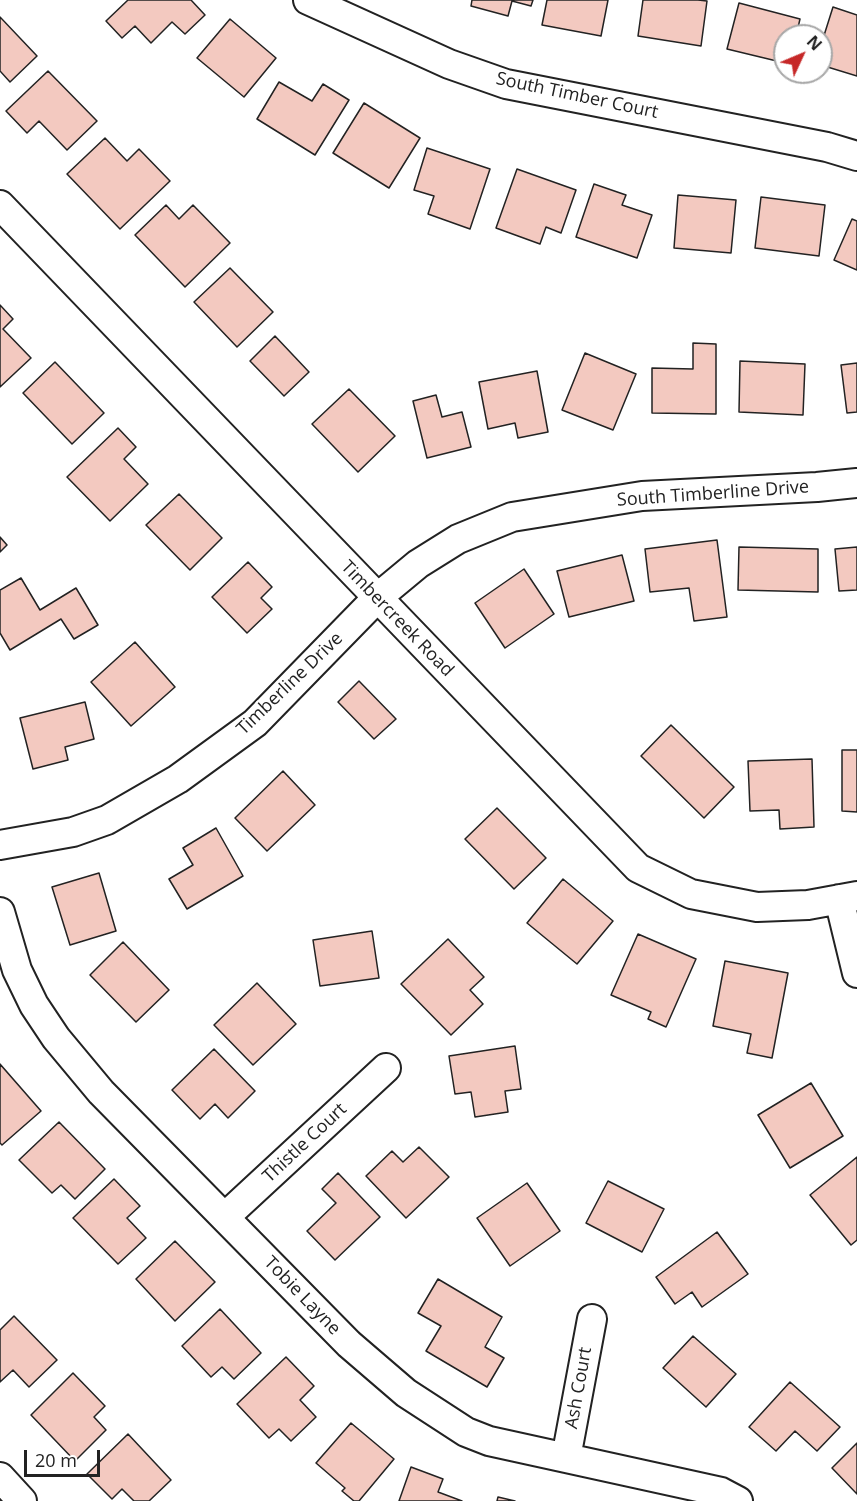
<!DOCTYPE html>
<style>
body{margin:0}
#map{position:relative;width:857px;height:1501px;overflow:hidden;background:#fff;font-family:"Open Sans",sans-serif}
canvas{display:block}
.north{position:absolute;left:773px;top:24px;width:60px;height:60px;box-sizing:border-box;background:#fff;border:2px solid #a7a7a7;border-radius:50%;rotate:46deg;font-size:16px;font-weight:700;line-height:24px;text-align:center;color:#222}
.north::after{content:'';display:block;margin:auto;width:21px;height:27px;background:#c62828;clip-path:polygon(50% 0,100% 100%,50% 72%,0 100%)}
.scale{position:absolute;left:24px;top:1450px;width:76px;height:27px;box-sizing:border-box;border:3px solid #222;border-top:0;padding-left:8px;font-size:18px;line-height:21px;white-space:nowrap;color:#222;-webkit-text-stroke:4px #fff;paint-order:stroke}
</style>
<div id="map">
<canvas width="857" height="1501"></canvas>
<div class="north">N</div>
<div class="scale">20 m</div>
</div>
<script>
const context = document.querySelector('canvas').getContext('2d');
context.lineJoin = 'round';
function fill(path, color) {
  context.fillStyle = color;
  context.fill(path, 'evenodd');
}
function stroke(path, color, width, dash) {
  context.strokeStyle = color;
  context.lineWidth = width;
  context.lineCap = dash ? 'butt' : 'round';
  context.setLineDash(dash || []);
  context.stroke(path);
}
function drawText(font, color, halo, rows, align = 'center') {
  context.font = font + ' "Open Sans",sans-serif';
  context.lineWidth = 4.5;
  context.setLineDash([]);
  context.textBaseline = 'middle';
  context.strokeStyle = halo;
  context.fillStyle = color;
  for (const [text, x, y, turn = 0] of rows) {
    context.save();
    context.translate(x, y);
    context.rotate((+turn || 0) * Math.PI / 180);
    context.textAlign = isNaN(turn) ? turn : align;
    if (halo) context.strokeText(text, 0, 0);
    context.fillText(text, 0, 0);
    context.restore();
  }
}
const building = new Path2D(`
 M128,0H191L205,15L185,34L172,22L151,43L135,26L122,38L106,21Z
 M472,0H533L531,6L512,1L508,16L471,6Z
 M547,0H608L601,36L542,25Z
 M643,0H698L707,1L701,46L638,36Z
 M739,3L800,19L796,36H785V63L727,49Z
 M833,7L857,15V76L821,65V45Z
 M0,17L37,56L10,82L0,71Z
 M230,19L276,58L244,97L197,58Z
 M48,71L97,121L67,150L39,121L27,133L6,111Z
 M279,82L312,101L323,84L349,100L315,155L257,119Z
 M364,103L420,138L389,188L333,153Z
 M105,138L127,161L139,149L170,181L120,229L67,174Z
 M427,148L490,169L470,229L428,214L434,196L414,190Z
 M517,169L576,190L561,233L546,227L540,244L496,228Z
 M594,184L626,195L622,205L652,215L637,258L576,237Z
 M678,195L736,200L731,253L674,248Z
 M761,197L825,205L819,256L755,248Z
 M166,205L179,219L193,205L230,243L185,287L135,235Z
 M852,219L857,221V270L834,260Z
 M230,268L273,312L237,347L194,302Z
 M0,305L13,319L3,329L31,358L0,387Z
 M275,336L309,372L284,396L250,361Z
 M693,343L716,344V414L652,413V368L693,369Z
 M585,353L636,374L613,430L562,410Z
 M740,361L805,364L803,415L739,412Z
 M55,362L104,413L72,444L23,393Z
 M857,363V412L847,413L841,365Z
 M537,371L548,432L518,438L515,423L488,429L479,382Z
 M349,389L395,436L358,472L312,424Z
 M436,395L442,417L462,412L471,447L427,458L413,401Z
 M118,428L136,447L124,459L148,484L110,521L67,477Z
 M179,494L222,538L190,570L146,525Z
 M0,537L7,545L0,552Z
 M717,540L727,617L694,621L689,588L650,592L645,549Z
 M739,547L818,549V592L738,590Z
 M857,547V590L839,591L835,549Z
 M622,555L634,601L569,617L557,571Z
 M248,562L272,587L261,598L272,609L247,633L212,597Z
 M524,569L554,614L505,648L475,603Z
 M21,578L40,610L76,588L98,625L74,639L61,619L10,650L0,633V590Z
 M135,642L175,687L131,726L91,682Z
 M359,681L396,719L374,739L338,702Z
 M85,702L94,739L65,747L68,760L33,769L20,718Z
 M671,725L734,787L704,818L641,756Z
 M842,750H857V812L842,811Z
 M812,759L814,827L780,829L779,810L750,811L748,761Z
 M283,771L315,805L267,851L235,818Z
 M497,808L546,858L514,889L465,839Z
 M216,828L243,876L187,909L169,879L193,865L183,848Z
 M99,873L116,931L70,945L52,887Z
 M563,879L613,921L577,964L527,923Z
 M372,931L379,978L320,986L313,940Z
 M638,934L696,959L666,1027L648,1019L651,1012L611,995Z
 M448,939L484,977L470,990L483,1004L451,1035L401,984Z
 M123,942L169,990L136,1022L90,975Z
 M725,961L788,973L772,1058L747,1053L751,1034L713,1026Z
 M257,983L296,1024L253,1065L214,1025Z
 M515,1046L521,1089L505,1091L508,1112L475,1117L471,1092L455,1094L449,1056Z
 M214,1049L255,1091L228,1118L215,1104L200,1119L172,1090Z
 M0,1064L41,1111L2,1145L0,1143Z
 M811,1083L843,1136L790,1168L758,1115Z
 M59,1122L105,1169L75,1199L61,1185L52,1193L19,1160Z
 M419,1147L449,1177L406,1218L366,1176L392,1151L403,1162Z
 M857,1157V1240L851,1245L810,1195Z
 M338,1173L380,1217L335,1260L307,1231L336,1203L322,1189Z
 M114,1179L140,1206L127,1218L146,1238L118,1264L73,1218Z
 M608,1181L664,1209L642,1252L586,1223Z
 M527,1183L560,1231L510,1266L477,1218Z
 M717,1232L748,1274L702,1307L692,1292L675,1304L656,1277Z
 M175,1241L215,1282L175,1321L136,1279Z
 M438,1279L502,1317L485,1347L504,1358L487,1387L426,1351L441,1326L418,1313Z
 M220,1309L261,1353L234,1379L222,1367L211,1377L182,1346Z
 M14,1316L57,1360L29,1387L13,1370L0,1382V1330Z
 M693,1336L736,1374L706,1407L663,1368Z
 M286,1357L314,1386L300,1400L316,1417L291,1441L279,1429L269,1438L237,1404Z
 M73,1373L105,1406L94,1417L106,1430L75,1461L31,1415Z
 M790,1382L840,1427L817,1451L795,1431L776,1451L749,1427Z
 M351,1423L394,1459L359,1501H354L342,1491L345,1488L316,1463Z
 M128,1434L171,1480L149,1501H134L122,1489L112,1499L87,1474Z
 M857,1443V1494L832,1468Z
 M411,1467L443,1479L438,1492L462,1501H399Z
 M498,1497L515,1501H497Z`);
const minor = new Path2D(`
 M308,0L449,64L506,84L827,147L857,156
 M0,205L638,868L691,894L757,907L808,905L857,896
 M0,845L73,832L107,820L178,779L255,723L377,598L418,564L458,539L512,517L642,496L817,487L857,483
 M839,899L857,973
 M0,912L17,970L34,1005L56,1038L101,1092L349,1344L406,1393L466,1432L489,1441L721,1492L738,1501
 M225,1217L386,1068
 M566,1458L592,1319
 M0,1477L22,1501`);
const streetNames = [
 ["South Timber Court",577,96,12],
 ["South Timberline Drive",713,494,-4],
 ["Timbercreek Road",397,619,46],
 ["Timberline Drive",290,684,-44],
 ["Thistle Court",305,1143,-43],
 ["Tobie Layne",302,1296,46],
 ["Ash Court",579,1388,-80]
];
fill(building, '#f3c9c0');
stroke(building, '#222', 1.5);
stroke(minor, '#222', 32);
stroke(minor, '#fff', 28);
drawText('18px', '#222', '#fff', streetNames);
</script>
